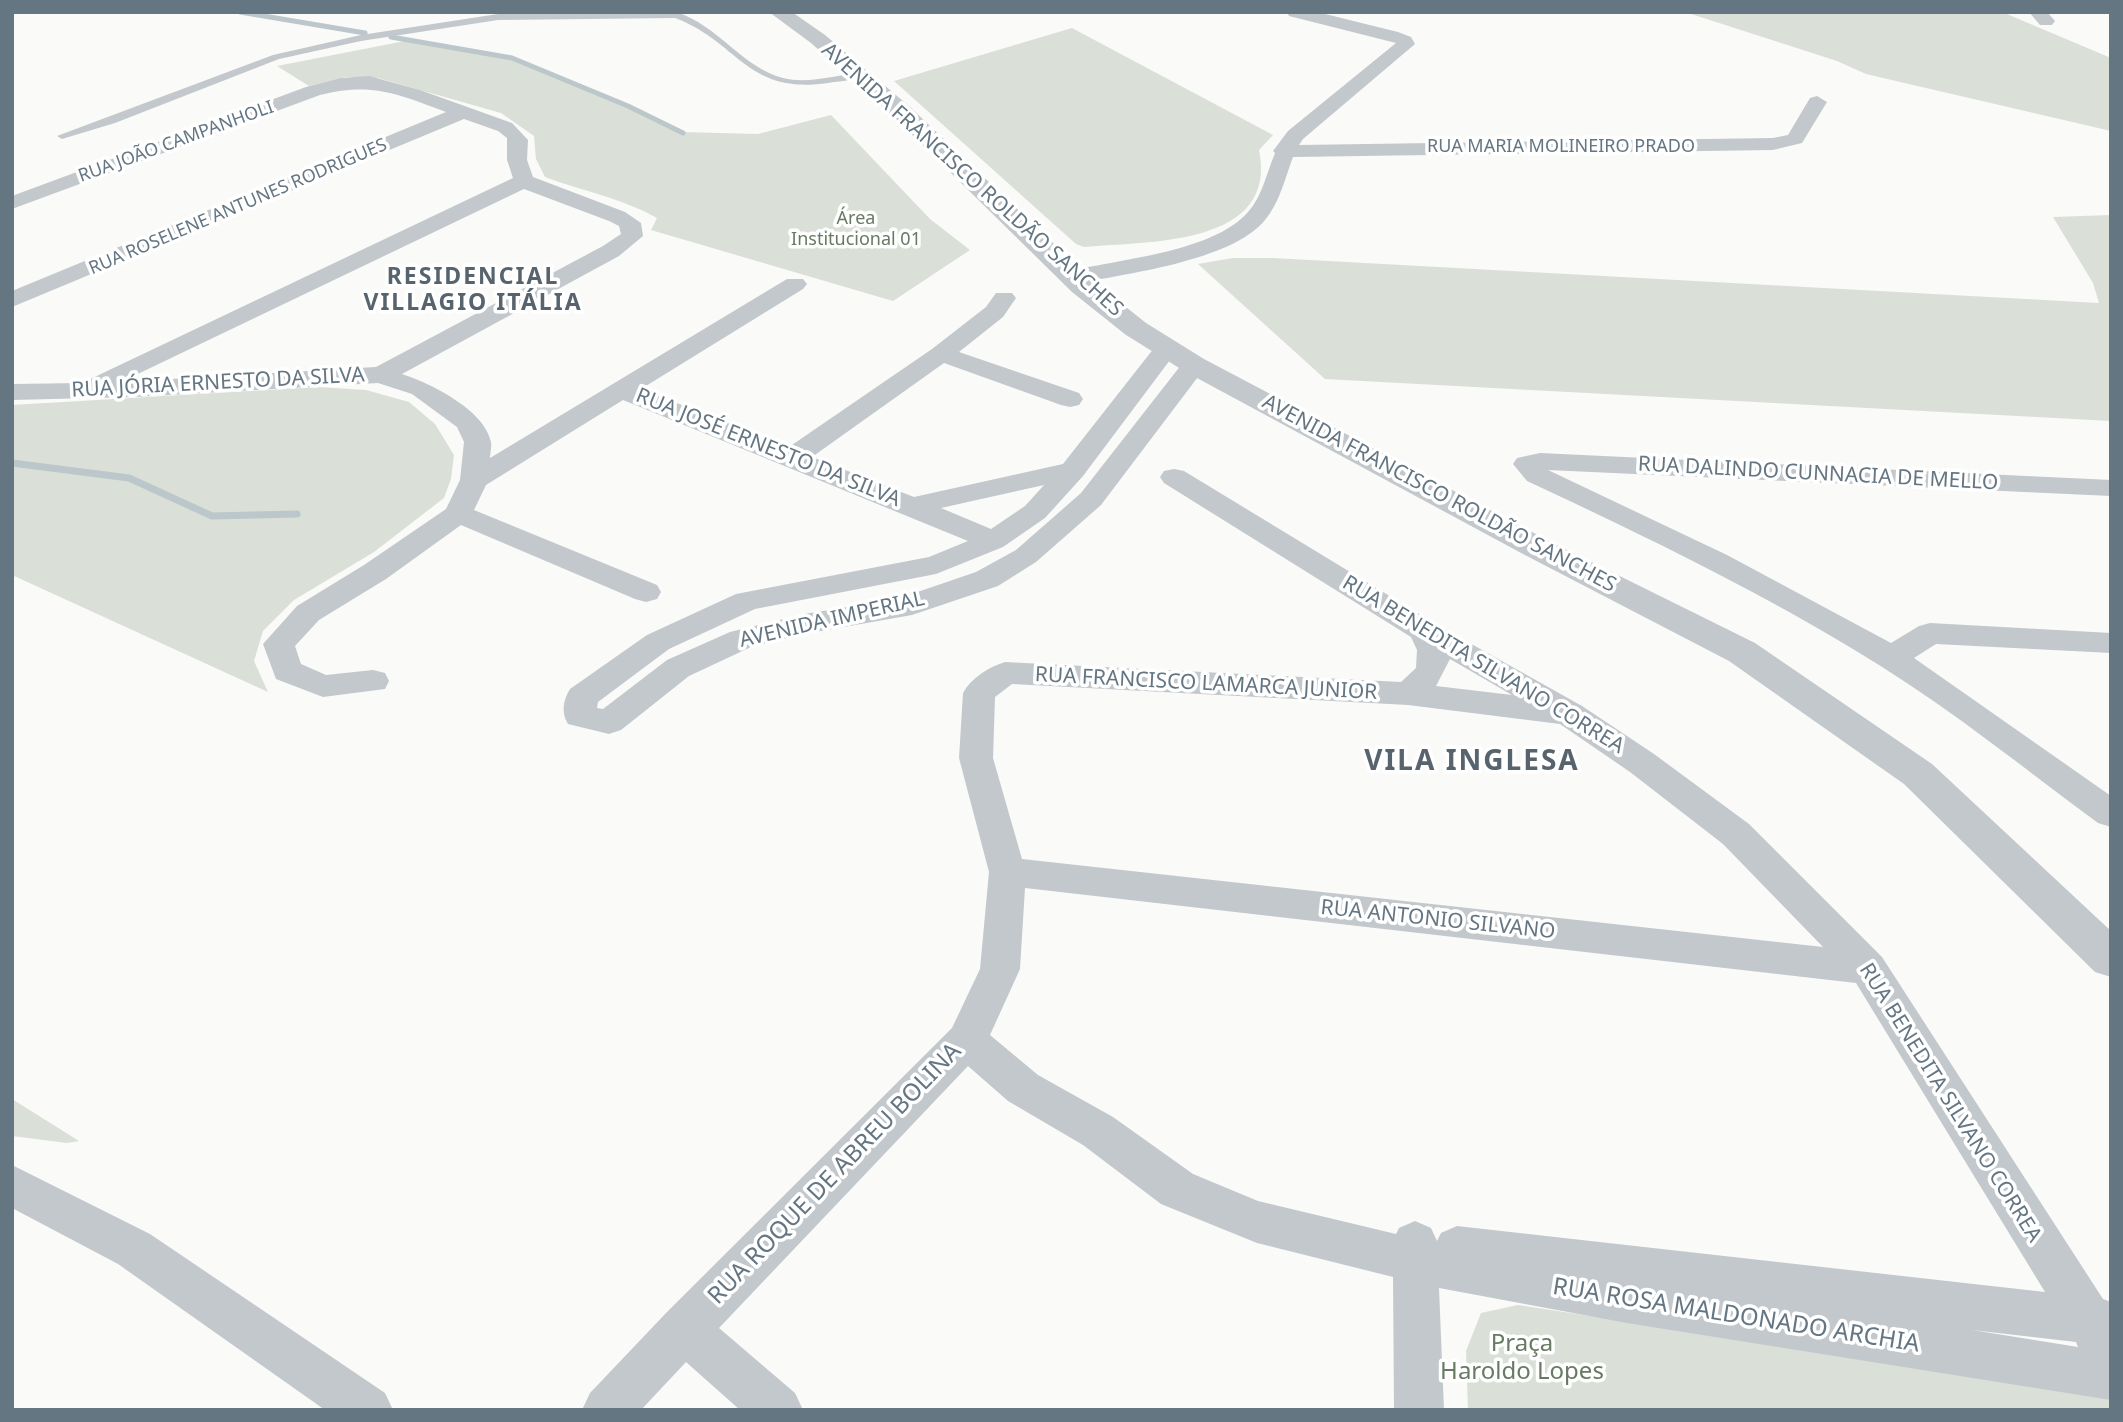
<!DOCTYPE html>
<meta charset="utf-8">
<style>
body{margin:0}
#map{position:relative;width:2123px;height:1422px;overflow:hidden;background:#fafaf8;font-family:"Noto Sans",sans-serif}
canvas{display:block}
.frame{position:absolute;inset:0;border:14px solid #657683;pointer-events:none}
</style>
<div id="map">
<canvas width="2123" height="1422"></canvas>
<div class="frame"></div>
</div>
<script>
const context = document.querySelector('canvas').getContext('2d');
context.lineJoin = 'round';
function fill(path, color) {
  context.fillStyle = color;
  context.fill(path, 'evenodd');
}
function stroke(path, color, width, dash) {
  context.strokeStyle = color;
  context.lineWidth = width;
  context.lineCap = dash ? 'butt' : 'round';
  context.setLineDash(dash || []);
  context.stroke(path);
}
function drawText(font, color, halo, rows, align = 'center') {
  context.font = font + ' "Noto Sans",sans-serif';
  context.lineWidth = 7;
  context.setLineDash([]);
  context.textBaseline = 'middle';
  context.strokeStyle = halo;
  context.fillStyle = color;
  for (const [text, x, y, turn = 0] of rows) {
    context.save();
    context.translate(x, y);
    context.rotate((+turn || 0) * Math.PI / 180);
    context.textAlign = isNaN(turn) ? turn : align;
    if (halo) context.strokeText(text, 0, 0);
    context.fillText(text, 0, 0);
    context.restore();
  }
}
const green = new Path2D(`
 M1685,12H2002L2111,58V131L1866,74L1837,61Z
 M1072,28L1273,135L1259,150C1279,247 1147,241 1084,247L1076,244L894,81Z
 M410,40L512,58L628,106L681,132L758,134L831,115L930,219L970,250L893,301L651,230L657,218C622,198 582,191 545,177L536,159L534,136L501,113L378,78L346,77L309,86L277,66Z
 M2111,215V421L1325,379L1198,264L1233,258H1273L2099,303L2093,283L2053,217Z
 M318,387L366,390L409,402L435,424L454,455L451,479L444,498L374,552L294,600L263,631L254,661L268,692L12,575V405Z
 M12,1099L79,1141L67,1143L12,1136Z
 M1518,1305L2111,1395V1410H1468L1466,1351L1481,1313Z`);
const streamFar1 = new Path2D(`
 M240,12L365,33
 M391,37L512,58L628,106L683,133`);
const stream = new Path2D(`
 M12,463L129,478L212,516L297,514`);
const service = new Path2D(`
 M676,12C718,25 743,68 783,78C807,84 835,76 859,72L864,75C855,81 839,81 828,83C746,95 739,42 675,18L498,20L361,41L279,59L115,123L62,139L57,136L273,55L361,35L498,14Z`);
const minor = new Path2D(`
 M1287,12H1317L1398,32L1411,37L1415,44L1303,139L1299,145L1773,138L1788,135L1810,98L1817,96L1827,102L1802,143L1773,150L1293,157C1285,178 1280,202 1265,220C1232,261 1124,274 1074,284L1066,282L1062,277L1066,272C1117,259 1212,253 1248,212C1262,197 1267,172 1275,153L1273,151L1288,131L1396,43L1289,16Z
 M2029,12H2047L2055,21L2052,25H2040Z
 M369,76L420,90L512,123L528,140L527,160L533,177L625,212L641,223L643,236L619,256L402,374C430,383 485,410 491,442C492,446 490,454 490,458L787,279H803L807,284L803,289L641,389L789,447L932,349L986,307L996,293H1012L1016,298L1003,317L959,352L1079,393L1083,399L1079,405L1070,407L1061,405L944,363L812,457L914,497L1063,464L1158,343L1167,341L1176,343L1179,348L1083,476L1045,518L1003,547L936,574L755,609L669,649L598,702L597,708L603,709L667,660L730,632L804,614L897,599L976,572L1016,550L1081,493L1185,360L1194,357L1203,360L1207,365L1101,505L1036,562L998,586L912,615L804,634L751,647L689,676L621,730L609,734L568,724C561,713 563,700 570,689L647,635L736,594L929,557L968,541L623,400L486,485L474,510L657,585L661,592L657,599L646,602L635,599L461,525L386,579L319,620L295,646L301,664L326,675L373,670L385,673L389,681L385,689L323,697L276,679L263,644L297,606L364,565L446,509L460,480L464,442L457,427L412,394L378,383L135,397L12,400V384L82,383L513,178L507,160V138L498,131L464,119L12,307V291L446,112C397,94 373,82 320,95L12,209V196L306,87L341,78ZM524,189L609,221L619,226L621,234L603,246L376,367L121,382ZM1044,485L1025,506L991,529L941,508Z
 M1540,453L2111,480V496L1548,470L1727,555L1891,643L1919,626L1930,623L2111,633V653L1936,644L1914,658L2111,796V827L2098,823C2026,770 1956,713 1879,665C1767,595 1647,537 1527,481L1513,464L1517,458Z
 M1174,469L1184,471L1434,623L1582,706L1654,754L1749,824L1882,957L2103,1299L2111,1302V1400L1627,1323L1439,1288L1444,1410H1394L1393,1277L1257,1243L1161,1204L1083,1145L1008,1101L968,1066L719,1328L795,1393L803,1410H740L686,1362L641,1410H582L590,1393L667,1312L952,1028L980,969L989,872L959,758L963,693C971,678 989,667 1005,662L1401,682L1416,668L1417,650L1411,637L1164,483L1160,477L1164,471ZM1450,659L1512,695L1436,686ZM1012,684L1408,705L1560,724L1630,772L1723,844L1823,947L1022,859L993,758L995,697ZM1025,888L1856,983L2045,1292L1457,1226L1441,1233L1437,1241L1431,1228L1415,1221L1399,1228L1396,1234L1258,1201L1193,1174L1113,1117L1038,1075L990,1035L1020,969ZM1972,1330L2076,1342L2078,1347Z
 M12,1165L150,1234L385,1393L393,1410H325L118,1264L12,1208Z`);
const tertiary = new Path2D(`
 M769,12H792L825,35L910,107L1092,280L1146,323L1204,359L1547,540L1755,643L1932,764L2111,931V977L2095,972L1904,784L1729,661L1523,554L1184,371L1126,335L1072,292L894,117L811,43Z`);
const farStreetnames = [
 ["RUA JOÃO CAMPANHOLI",176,142,-20],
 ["RUA MARIA MOLINEIRO PRADO",1561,147],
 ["RUA ROSELENE ANTUNES RODRIGUES",238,207,-23]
];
const farParknames = [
 ["Área",856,219],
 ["Institucional 01",856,240]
];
const streetNames = [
 ["AVENIDA FRANCISCO ROLDÃO SANCHES",972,180,42],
 ["RUA JÓRIA ERNESTO DA SILVA",218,383,-3],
 ["RUA JOSÉ ERNESTO DA SILVA",768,448,22],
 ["RUA DALINDO CUNNACIA DE MELLO",1818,474,3],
 ["AVENIDA FRANCISCO ROLDÃO SANCHES",1439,494,28],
 ["AVENIDA IMPERIAL",832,620,-13],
 ["RUA BENEDITA SILVANO CORREA",1483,665,31],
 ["RUA FRANCISCO LAMARCA JUNIOR",1206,684,3],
 ["RUA ANTONIO SILVANO",1438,920,6],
 ["RUA BENEDITA SILVANO CORREA",1950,1103,58]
];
const farDistrictnames = [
 ["RESIDENCIAL",473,277],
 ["VILLAGIO ITÁLIA",473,303]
];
const nearStreetnames = [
 ["RUA ROQUE DE ABREU BOLINA",835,1174,-46],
 ["RUA ROSA MALDONADO ARCHIA",1736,1316,9]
];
const nearParknames = [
 ["Praça",1522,1344],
 ["Haroldo Lopes",1522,1372]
];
const districtNames = [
 ["VILA INGLESA",1472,762]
];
fill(green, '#dadfd7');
stroke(streamFar1, '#bbc7cb', 5);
stroke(stream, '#bbc7cb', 7);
fill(service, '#c3c8cc');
fill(minor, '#c3c8cc');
fill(tertiary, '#c3c8cc');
drawText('18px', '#657683', '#fff', farStreetnames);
drawText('18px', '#687a64', '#fff', farParknames);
drawText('21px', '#657683', '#fff', streetNames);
context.letterSpacing = '2px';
drawText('bold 23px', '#57646e', '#fff', farDistrictnames);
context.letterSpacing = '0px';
drawText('24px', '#657683', '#fff', nearStreetnames);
drawText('24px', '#687a64', '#fff', nearParknames);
context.letterSpacing = '2px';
drawText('bold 28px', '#57646e', '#fff', districtNames);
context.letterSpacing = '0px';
</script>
